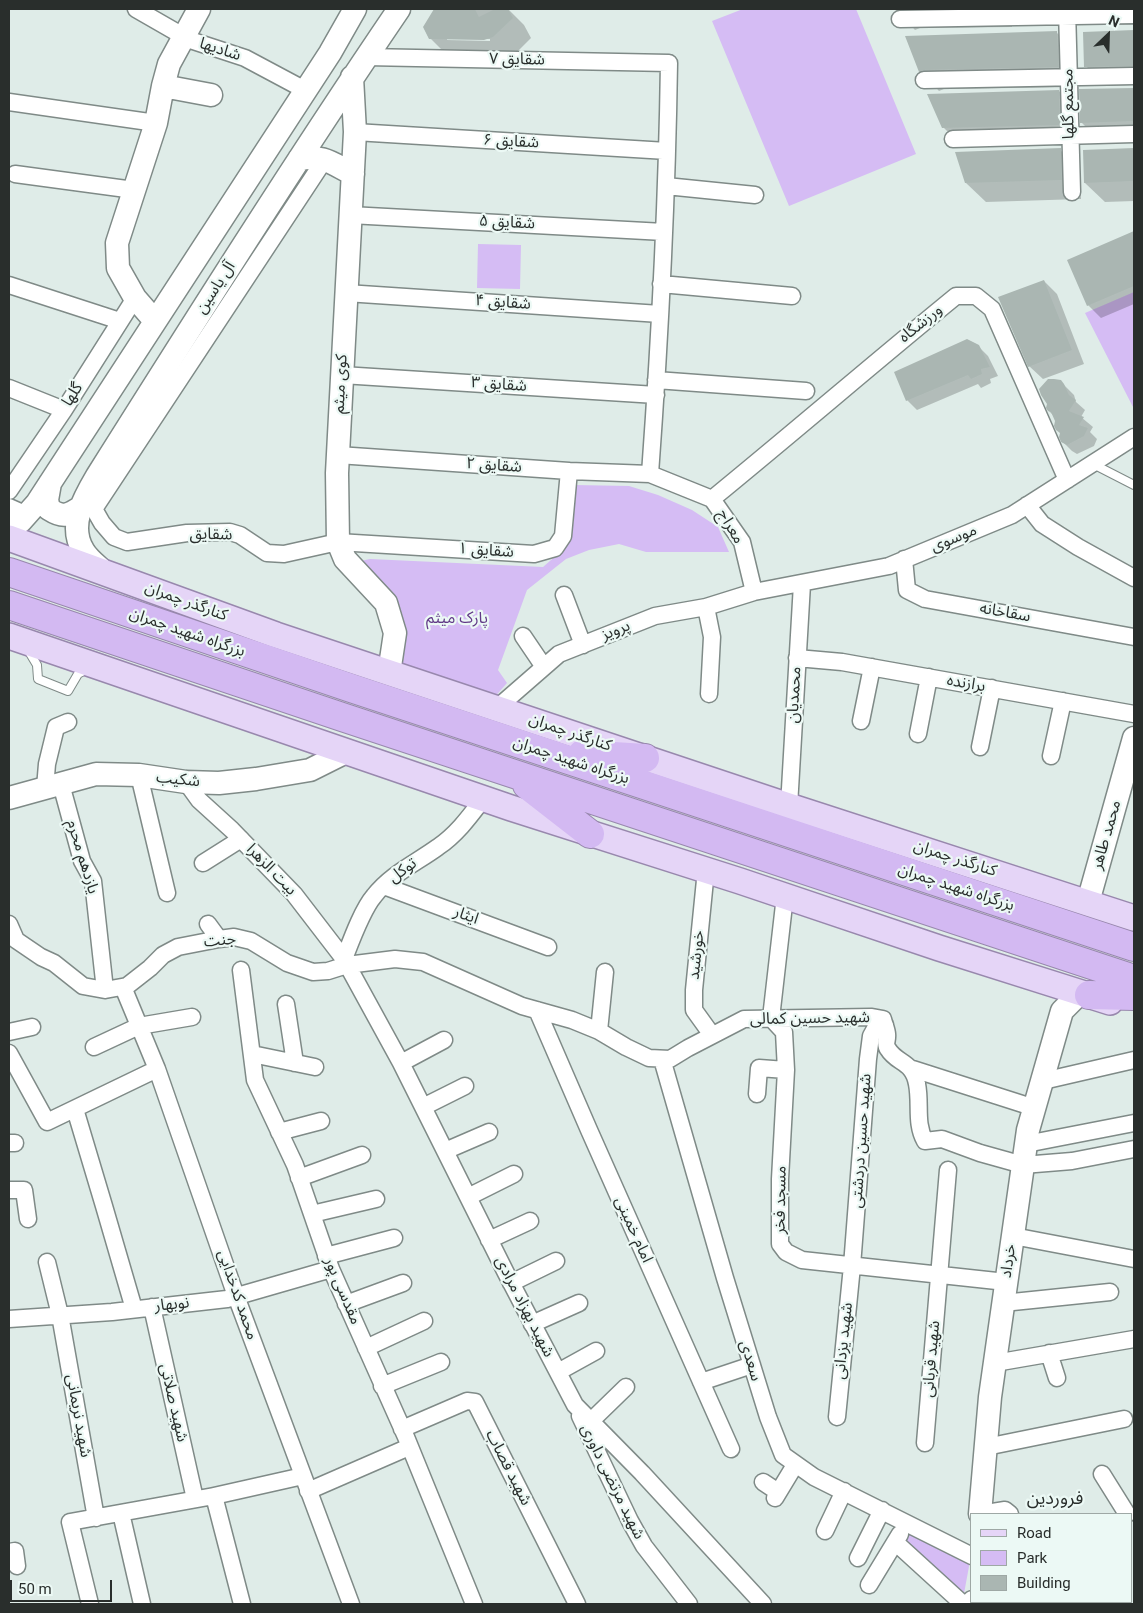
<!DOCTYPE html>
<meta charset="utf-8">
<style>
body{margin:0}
#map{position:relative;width:1143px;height:1613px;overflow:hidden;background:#dfece8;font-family:Roboto,sans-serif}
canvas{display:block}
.frame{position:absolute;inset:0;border:10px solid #292e2c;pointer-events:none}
.legend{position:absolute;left:970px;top:1513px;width:162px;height:90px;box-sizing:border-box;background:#ecf9f5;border:1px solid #9ea8a5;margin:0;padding:6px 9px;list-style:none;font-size:15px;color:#292e2c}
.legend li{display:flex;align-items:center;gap:10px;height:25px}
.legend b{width:25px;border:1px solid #9ea8a5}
.north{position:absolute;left:1083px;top:10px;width:50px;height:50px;-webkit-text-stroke:4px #ecf9f5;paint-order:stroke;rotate:24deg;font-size:14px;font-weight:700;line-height:20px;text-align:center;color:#292e2c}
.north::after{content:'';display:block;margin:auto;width:18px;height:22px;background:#292e2c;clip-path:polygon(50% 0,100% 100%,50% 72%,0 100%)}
.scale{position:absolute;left:10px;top:1580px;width:102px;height:22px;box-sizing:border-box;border:2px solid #292e2c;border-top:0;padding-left:6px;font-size:15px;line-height:18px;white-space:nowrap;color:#292e2c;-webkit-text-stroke:4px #ecf9f5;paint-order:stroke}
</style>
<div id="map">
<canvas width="1143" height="1613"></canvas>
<div class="frame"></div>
<ul class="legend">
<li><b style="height:6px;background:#e5d5f7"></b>Road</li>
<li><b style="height:14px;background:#d5bcf4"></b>Park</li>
<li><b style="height:14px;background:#aab6b2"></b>Building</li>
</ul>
<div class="north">N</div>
<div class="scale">50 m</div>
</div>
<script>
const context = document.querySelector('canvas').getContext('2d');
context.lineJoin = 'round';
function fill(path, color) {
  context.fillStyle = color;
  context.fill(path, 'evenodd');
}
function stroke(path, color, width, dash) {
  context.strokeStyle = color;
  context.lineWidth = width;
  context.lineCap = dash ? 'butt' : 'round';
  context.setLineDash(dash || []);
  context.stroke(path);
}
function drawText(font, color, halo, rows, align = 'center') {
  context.font = font + ' Roboto,"Noto Sans Arabic",sans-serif';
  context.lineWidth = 4.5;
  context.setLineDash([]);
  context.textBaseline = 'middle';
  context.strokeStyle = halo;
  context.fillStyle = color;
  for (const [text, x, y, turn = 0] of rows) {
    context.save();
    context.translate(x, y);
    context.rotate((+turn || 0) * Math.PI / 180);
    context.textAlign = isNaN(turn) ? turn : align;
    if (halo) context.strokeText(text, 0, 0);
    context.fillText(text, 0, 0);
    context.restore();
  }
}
const green = new Path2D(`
 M743,9H856L916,154L789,206L712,21Z
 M478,244L521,245L520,289L477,288Z
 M1134,292V409L1085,313Z
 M574,485L629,486L658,495L692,510L718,527L729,552H646L619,544L589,550L566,559L527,590L498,670L507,683L493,699L398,667L403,634L356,562L370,559L543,567L566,547L573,531Z
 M909,1529L970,1561L963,1599L902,1543Z`);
const shadow = new Path2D(`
 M436,9H508L524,25L531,38L513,56L450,58L430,38L425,27ZM447,38L490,39V41L447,40Z
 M895,9H1012V27L920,28L915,30Z
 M1082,9H1134V25H1098Z
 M1134,32V85L1105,86L1086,66L1085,33Z
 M1057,33L1077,52L1078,87L944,89L939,91L920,71Z
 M1134,89V141L1101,142L1081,122L1080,91Z
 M1059,91L1078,111L1079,144L963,147L943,127Z
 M1134,149V201L1105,202L1085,183L1084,151Z
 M1060,150L1080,169L1081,199L986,202L966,183Z
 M1134,232V304L1101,318L1088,305L1069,260Z
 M1044,281L1057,294L1084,364L1043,379L1029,366Z
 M978,346L988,356L998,376L990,379L991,383L981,388L978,384L917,410L907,400Z
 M1064,385L1074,395L1076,402L1085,410L1081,417L1093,427L1090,432L1097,439L1094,446L1077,454L1072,451L1062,441L1061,433L1054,416L1049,411Z`);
const building = new Path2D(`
 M434,9H475L479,17L495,9H508L513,18L493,37L484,40L429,39L423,27Z
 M1134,30V66L1084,67L1083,32Z
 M1057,31L1059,67L924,70L919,72L905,36Z
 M1134,88V121L1080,123L1079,89Z
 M1059,90L1060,125L942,128L927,94Z
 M1061,148L1062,180L965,183L955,152Z
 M1134,148V181L1084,183L1083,150Z
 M1134,231V286L1087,306L1067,260Z
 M1044,280L1072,350L1028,367L998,297Z
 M967,339L979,345L990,367L981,369L982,374L971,379L968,375L906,401L894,372Z
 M1048,379H1054L1061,380L1064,384L1069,395L1076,400L1069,411L1084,417L1079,425L1088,428L1084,436L1067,445L1061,442L1059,437L1060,433L1056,430L1054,426L1055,421L1051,412L1048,411L1046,408L1047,404L1041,395L1039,389Z`);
const lane = new Path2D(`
 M1093,464L1134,485
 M28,650L37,665L38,679L68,691L78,674L87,669`);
const street = new Path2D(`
 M136,9L190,40L245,58L305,90
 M1067,9L1072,192
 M900,19L1134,15
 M366,57L669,63C667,200 660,337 650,474
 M924,80L1134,76
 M9,102L156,123
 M355,132L667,151
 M953,139L1134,134
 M325,159L94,509L102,523L114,537L127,542L187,533L230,532L240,535L267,553L284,554L338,542L534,554L555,548L563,536L569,471
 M15,174L134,190
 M666,186L755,195
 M350,215L664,232
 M661,284L792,296
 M9,285L120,321
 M346,293L660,314
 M342,375L656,395
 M656,380L806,391
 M9,388L64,410
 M338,455L569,471L650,474L712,499L742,542L754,592
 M9,491L64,410L135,298
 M712,499C794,432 874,363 956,296H976L992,309L1067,480
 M1027,505L1042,524L1078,547L1134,578
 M9,507L27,515
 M904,559L907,590L925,599L1134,637
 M564,595L583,645
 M706,607L712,637L709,694
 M523,636L544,667
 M797,658L842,662L1134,714
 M497,708L559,654L655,616L706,607L754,592L889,566L1012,515L1134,437
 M861,721L872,667
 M918,734L929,677
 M980,747L992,688
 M1051,756L1063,701
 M139,775L167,893
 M186,782L199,800L232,830L294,894L344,959L401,1063L506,1273L575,1405L642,1473L763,1604
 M61,784L82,861L93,881L105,990
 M45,788L47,764L56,727L68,722
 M789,806L802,584
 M203,863L241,839
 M706,870L694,990V1010L712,1035
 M384,886L548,947
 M785,896L771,1018L784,1032L786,1070L780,1179V1244L786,1252L802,1260L1006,1282
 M9,924L16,940L41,957L54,963L83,986L105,990L127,986L150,968L163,955L178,947L219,939L234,937L251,941L287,963L313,972L328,971L347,965L395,959L423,962L522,1006L572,1020L599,1031L626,1047L649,1058L670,1059L688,1048L744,1019L872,1017L883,1019C884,1024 887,1030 887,1034C888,1040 884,1044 888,1049C897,1064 913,1061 917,1084C921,1104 915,1123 925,1141L942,1139L980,1153L1023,1165L1072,1161L1134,1149
 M208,924L219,939
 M344,959C351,941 362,910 374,896C391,874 416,863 438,847C457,834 470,816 483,799
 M241,970L255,1080L295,1165L331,1269L406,1437L474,1604
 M123,987L157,1069L236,1296L351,1604
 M286,1004L295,1063
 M537,1010L589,1130L731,1449
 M599,1031L605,972
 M9,1032L32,1027
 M94,1047L139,1026L192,1017
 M9,1053L47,1122L157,1069
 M252,1054L315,1067
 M662,1059L725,1278L768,1417L783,1455L814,1477L972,1556
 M401,1063L444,1040
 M913,1069L1035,1108
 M1043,1081L1134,1060
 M757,1094L759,1068L786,1070
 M423,1107L465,1086
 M75,1109L104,1206L134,1309
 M279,1132L321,1121
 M9,1143H15
 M1026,1144L1134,1123
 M445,1151L489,1132
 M299,1178L362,1155
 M9,1190H24L28,1219
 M468,1197L514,1174
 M312,1214L376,1199
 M1013,1236L1134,1259
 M489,1240L530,1221
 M326,1256L394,1238
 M47,1262L60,1315L96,1518
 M511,1283L556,1261
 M1003,1303L1110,1292
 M346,1304L403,1283
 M152,1307L195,1499
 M9,1319L112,1312L227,1299L331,1269
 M532,1324L579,1303
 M366,1348L424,1321
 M1049,1353L1057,1378
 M995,1363L1134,1339
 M558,1372L596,1351
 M701,1382L752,1365
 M382,1386L441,1362
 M580,1416L630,1521L644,1546L689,1604
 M837,1417L852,1266L868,1059L871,1036L876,1027L885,1025
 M591,1421L626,1387
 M402,1429L467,1401L475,1402L577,1604
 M925,1443L948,1170
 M986,1447L1124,1419
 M1102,1474L1127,1514
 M763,1482L778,1492
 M308,1491L409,1447
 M214,1496L242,1604
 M775,1498L795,1465
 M121,1513L142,1604
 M980,1514L1005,1510L1010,1514
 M825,1531L844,1491
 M895,1542L963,1604
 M9,1552L15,1551L17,1566
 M858,1558L882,1510
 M869,1585L900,1534
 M1086,1602L1088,1604
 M90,1604L70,1522L214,1496L303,1476`);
const secondary = new Path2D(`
 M199,9L169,64L163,86L211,95
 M352,77L355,132L337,473L338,542L345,559L386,603L395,633L389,673
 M299,159C324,155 331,163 353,174
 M155,321L135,298L118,268L117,243L156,123L163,86
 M50,483L47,500L49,509C63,518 67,516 81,507
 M9,529L21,521L37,503L330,53L355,9
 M105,573C98,566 88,559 83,550C68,525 84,498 97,476C196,319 295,162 399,9
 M9,798L96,774L139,775L186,782L219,783L256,779L310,770L346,752
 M1088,902L1134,738
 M980,1514L990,1397L1028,1130L1062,1011L1080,993
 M973,1604V1602`);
const primary = new Path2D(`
 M9,538L276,635L789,806L1134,918
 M9,636L511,808L740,881L939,948L1110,1002`);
const highway = new Path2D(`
 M9,572L351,688L1134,947
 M9,605L342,717L1134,979
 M582,754L645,758
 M527,785L590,834
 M1089,995L1134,996`);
const streetNames = [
 ["شادیها",220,50,18],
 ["شقایق ۷",517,60,1],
 ["مجتمع گلها",1069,104,-91],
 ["شقایق ۶",511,142,3],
 ["شقایق ۵",507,223,3],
 ["آل یاسین",216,288,-57],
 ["شقایق ۴",503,303,4],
 ["ورزشگاه",921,324,-39],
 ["کوی میثم",341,384,-87],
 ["شقایق ۳",499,385,4],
 ["گلها",73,395,-57],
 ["شقایق ۲",494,466,4],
 ["معراج",730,527,59],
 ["شقایق",211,535,1],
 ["موسوی",954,539,-22],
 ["شقایق ۱",486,551,4],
 ["کنارگذر چمران",186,602,20],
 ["سقاخانه",1005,613,10],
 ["پرویز",616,631,-22],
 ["بزرگراه شهید چمران",187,633,19],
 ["برازنده",966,684,10],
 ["محمدیان",795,695,-87],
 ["کنارگذر چمران",570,733,19],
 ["بزرگراه شهید چمران",571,761,18],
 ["شکیب",178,780,6],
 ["محمد طاهر",1107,835,-74],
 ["یازدهم محرم",82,857,73],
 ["کنارگذر چمران",955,859,18],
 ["بیت الزهرا",271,870,46],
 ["توکل",403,871,-36],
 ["بزرگراه شهید چمران",956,888,18],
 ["ایثار",466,916,20],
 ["جنت",220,941,-5],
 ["خورشید",697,955,-84],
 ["شهید حسین کمالی",810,1019,-1],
 ["شهید حسین دردشتی",862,1141,-86],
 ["مسجد فخر",781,1200,-89],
 ["امام خمینی",633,1230,66],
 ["خرداد",1009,1261,-82],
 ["مقدسی پور",342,1291,67],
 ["محمد کدخدایی",237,1295,71],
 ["نوبهار",172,1305,-6],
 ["شهید بهزاد مرادی",524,1307,63],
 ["شهید یزدانی",844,1341,-84],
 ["شهید قربانی",932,1359,-85],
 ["سعدی",750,1361,73],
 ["شهید صلاتی",173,1403,77],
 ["شهید نریمانی",78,1416,80],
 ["شهید قصاب",508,1468,63],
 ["شهید مرتضی داوری",612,1482,64]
];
const parkNames = [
 ["پارک میثم",457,619]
];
const neighbourhoodNames = [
 ["فروردین",1055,1499]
];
fill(green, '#d5bcf4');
fill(shadow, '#0003');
fill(building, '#aab6b2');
stroke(lane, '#7f8a87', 10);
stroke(street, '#7f8a87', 19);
stroke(secondary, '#7f8a87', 25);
stroke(primary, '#9888ad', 28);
stroke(highway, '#9888ad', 30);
stroke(lane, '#fff', 8);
stroke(street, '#fff', 16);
stroke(secondary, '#fff', 22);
stroke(primary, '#e5d5f7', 25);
stroke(highway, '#d3b9f2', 28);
drawText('16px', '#292e2c', '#ecf9f5', streetNames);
drawText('16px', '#613987', '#ecf9f5', parkNames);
drawText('18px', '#292e2c', '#ecf9f5', neighbourhoodNames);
</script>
